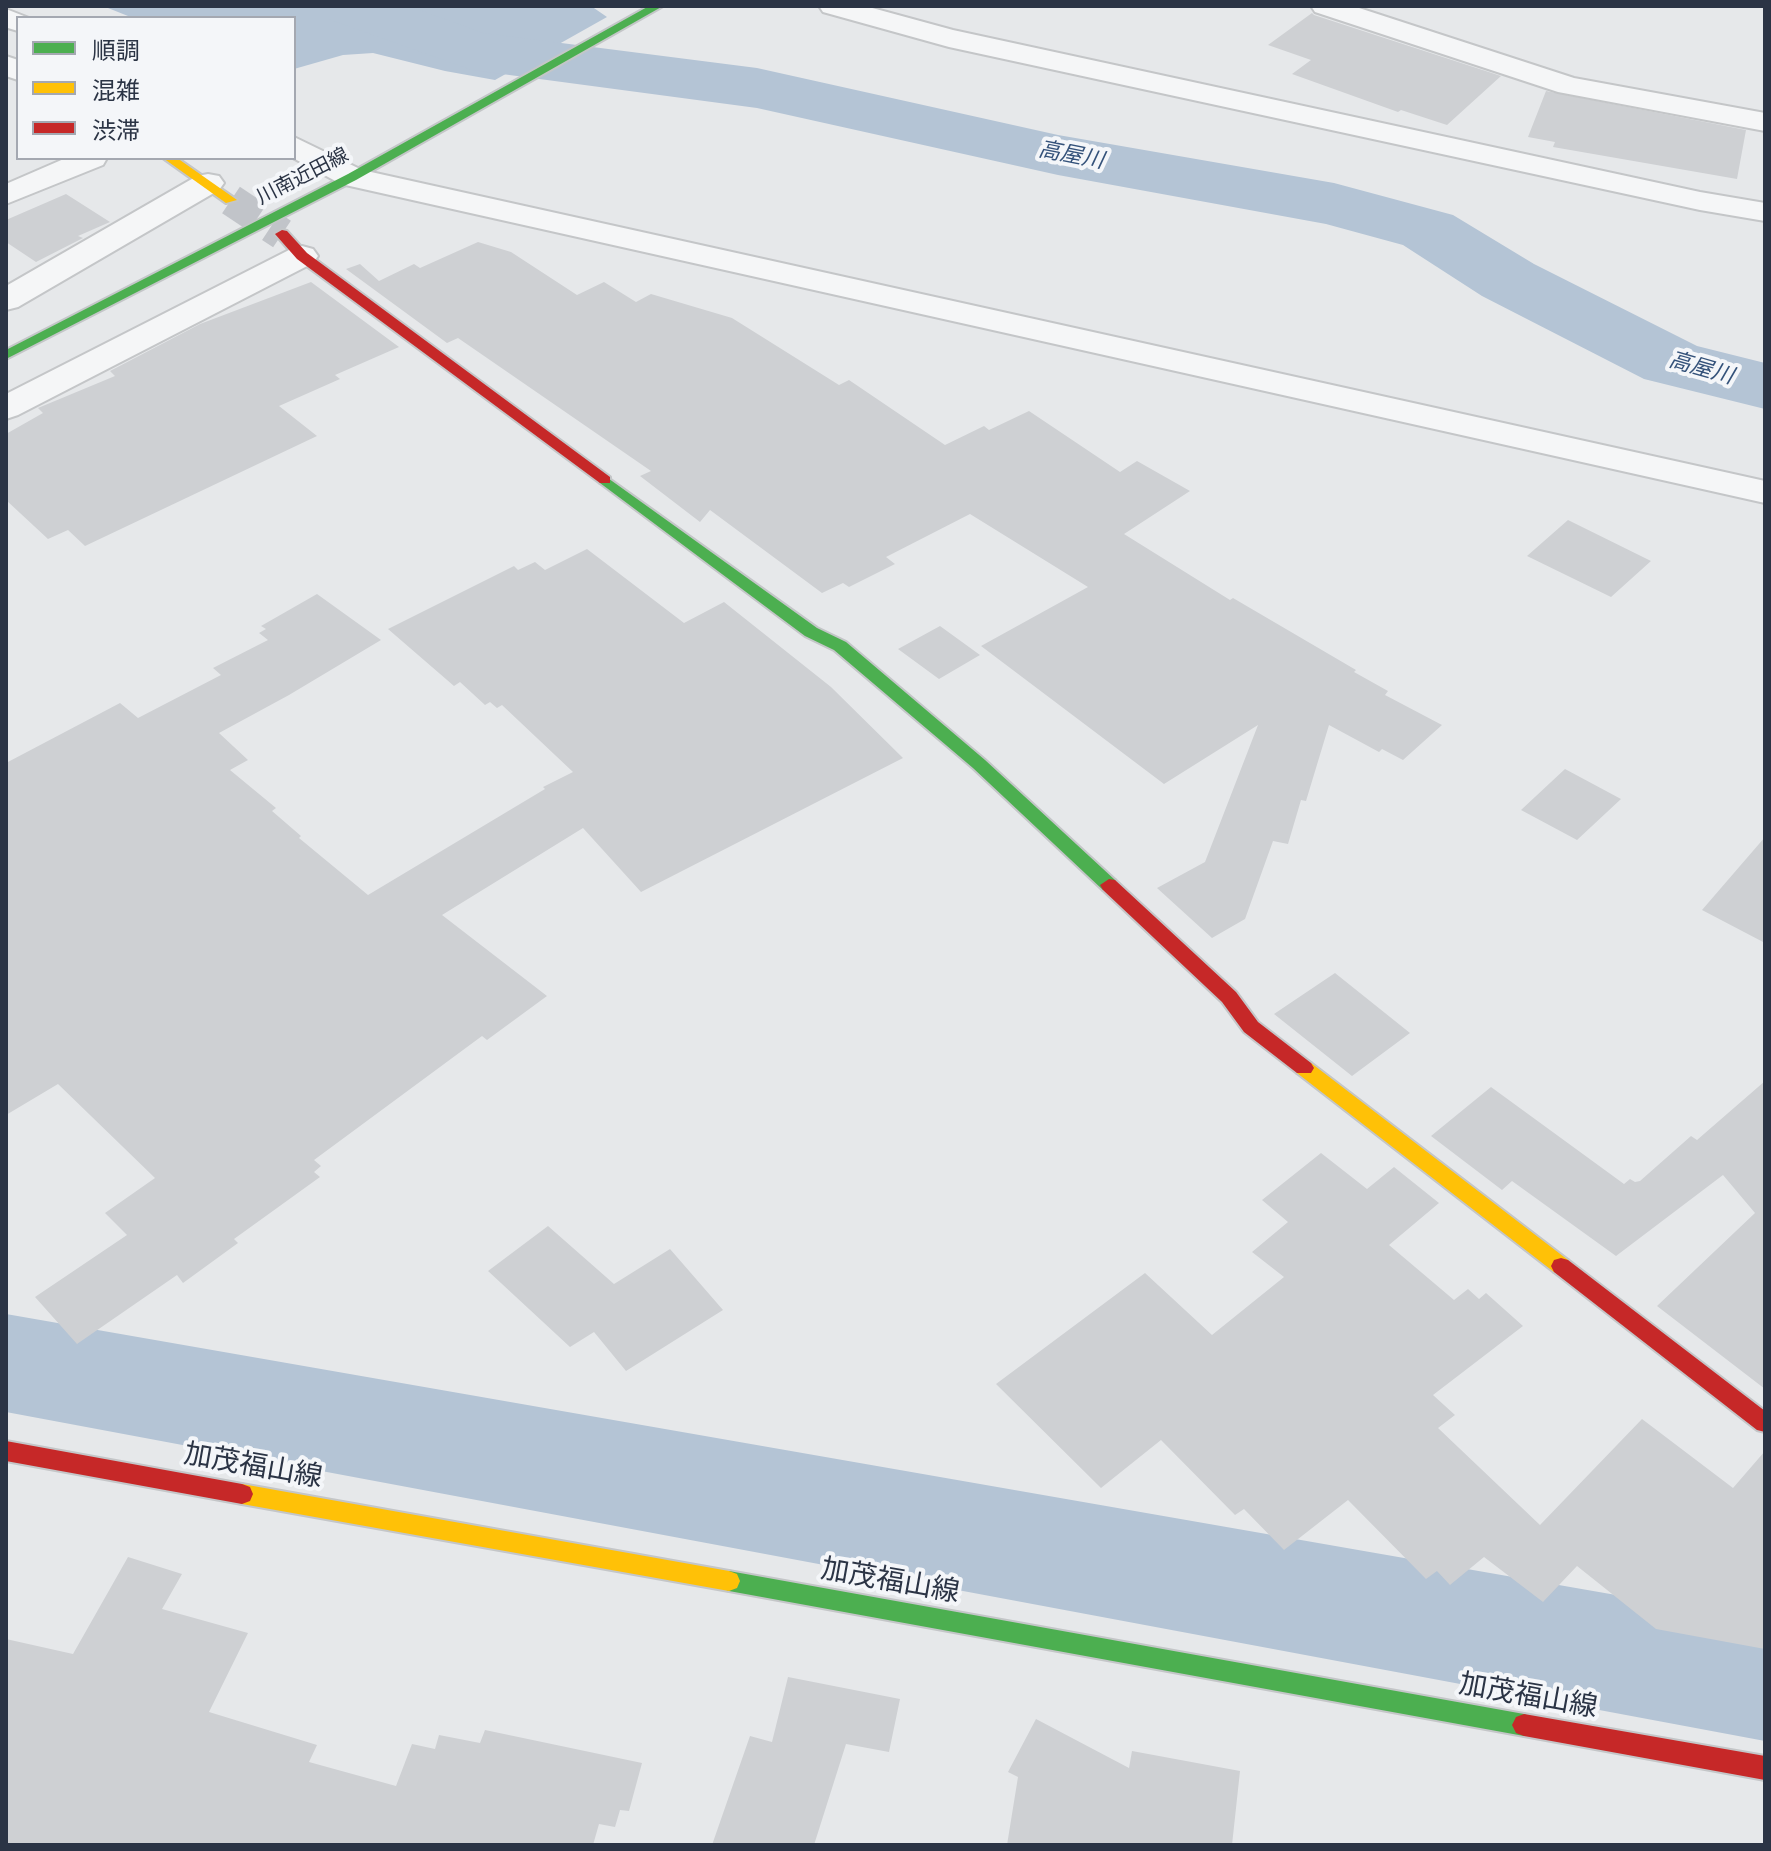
<!DOCTYPE html>
<meta charset="utf-8">
<style>
body{margin:0}
#map{position:relative;width:1771px;height:1851px;overflow:hidden;background:#e6e8ea;font-family:"Varela Round","Noto Sans JP",sans-serif}
canvas{display:block}
.frame{position:absolute;inset:0;border:8px solid #2b3445;pointer-events:none}
.legend{position:absolute;left:16px;top:16px;width:280px;height:144px;box-sizing:border-box;background:#f4f6f9;border:2px solid #a4a8b1;margin:0;padding:10px 14px;list-style:none;font-size:24px;color:#2b3445}
.legend li{display:flex;align-items:center;gap:16px;height:40px}
.legend b{width:40px;border:2px solid #a4a8b1}
</style>
<div id="map">
<canvas width="1771" height="1851"></canvas>
<div class="frame"></div>
<ul class="legend">
<li><b style="height:10px;background:#4caf50"></b>順調</li>
<li><b style="height:10px;background:#ffc107"></b>混雑</li>
<li><b style="height:10px;background:#c62828"></b>渋滞</li>
</ul>
</div>
<script>
const context = document.querySelector('canvas').getContext('2d');
context.lineJoin = 'round';
function fill(path, color) {
  context.fillStyle = color;
  context.fill(path, 'evenodd');
}
function stroke(path, color, width, dash) {
  context.strokeStyle = color;
  context.lineWidth = width;
  context.lineCap = dash ? 'butt' : 'round';
  context.setLineDash(dash || []);
  context.stroke(path);
}
function drawText(font, color, halo, rows, align = 'center') {
  context.font = font + ' "Varela Round","Noto Sans JP",sans-serif';
  context.lineWidth = 8;
  context.setLineDash([]);
  context.textBaseline = 'middle';
  context.strokeStyle = halo;
  context.fillStyle = color;
  for (const [text, x, y, turn = 0] of rows) {
    context.save();
    context.translate(x, y);
    context.rotate((+turn || 0) * Math.PI / 180);
    context.textAlign = isNaN(turn) ? turn : align;
    if (halo) context.strokeText(text, 0, 0);
    context.fillText(text, 0, 0);
    context.restore();
  }
}
const water = new Path2D(`
 M103,6H591L607,17L495,80L445,71L373,53L343,55L294,69V18H133Z`);
const river = new Path2D(`
 M319,6H409L483,33L757,68L1058,135L1334,183L1453,215L1534,264L1697,346L1765,363V409L1644,379L1482,296L1403,245L1326,224L1058,175L757,108L472,70L328,19Z
 M6,1314L1765,1621V1741L6,1412Z`);
const building = new Path2D(`
 M1312,13L1314,15L1501,76L1447,125L1401,110L1398,112L1292,74L1311,60L1268,45Z
 M1546,91L1746,130L1737,179L1553,147L1555,142L1528,137Z
 M66,194L110,222L78,236L83,238L36,262L6,242V220Z
 M478,242L511,252L577,295L604,282L636,302L651,294L732,318L839,385L849,380L945,445L984,426L989,430L1029,411L1120,472L1137,461L1190,491L1124,534L1230,600L1233,598L1356,670L1354,672L1388,691L1385,695L1442,725L1403,760L1382,749L1379,752L1329,725L1306,801L1301,800L1288,844L1273,841L1245,919L1212,938L1157,888L1205,862L1258,725L1164,784L981,646L1088,587L970,514L886,557L895,564L849,587L843,583L822,593L710,510L700,522L640,476L651,471L458,338L447,343L346,269L360,264L379,281L414,264L420,268Z
 M311,282L399,347L335,375L340,379L279,406L317,436L85,546L68,530L48,539L6,500V434L43,413L38,408L115,376L110,371L200,324Z
 M1568,520L1651,561L1611,597L1527,556Z
 M587,549L684,623L724,602L831,687L903,758L641,892L583,828L442,915L547,996L487,1040L482,1036L314,1160L321,1166L314,1172L320,1177L234,1239L238,1243L183,1283L177,1275L77,1344L35,1297L127,1235L105,1213L155,1178L58,1084L6,1115V763L120,703L138,718L221,675L213,668L268,640L259,633L266,629L261,626L317,594L381,640L289,695L219,733L248,760L230,770L276,808L272,811L301,836L299,838L368,895L545,789L543,787L573,772L502,705L497,708L490,702L485,705L460,682L454,686L388,629L514,566L518,570L535,562L545,570Z
 M940,626L980,655L939,679L898,649Z
 M1565,769L1621,799L1577,840L1521,810Z
 M1765,837V943L1702,910Z
 M1335,973L1410,1033L1352,1076L1274,1014Z
 M1765,1081V1389L1657,1306L1755,1213L1723,1175L1616,1256L1512,1181L1502,1190L1431,1136L1491,1087L1624,1184L1630,1179L1635,1182L1640,1181L1691,1136L1697,1140Z
 M1321,1153L1367,1189L1394,1167L1439,1203L1389,1245L1454,1300L1468,1289L1479,1299L1486,1293L1523,1326L1433,1395L1455,1415L1438,1428L1540,1525L1642,1419L1733,1488L1765,1451V1649L1656,1629L1577,1566L1543,1602L1484,1557L1450,1585L1437,1571L1426,1579L1348,1500L1284,1550L1244,1509L1235,1515L1161,1440L1101,1488L996,1384L1145,1273L1212,1335L1284,1277L1252,1252L1288,1222L1262,1200Z
 M548,1226L614,1284L670,1249L723,1310L626,1371L594,1332L570,1347L488,1271Z
 M128,1557L182,1574L162,1609L248,1633L209,1712L317,1745L309,1762L396,1786L412,1744L435,1749L439,1735L480,1743L485,1730L642,1763L629,1811L620,1810L615,1827L599,1824L593,1845H6V1639L73,1654Z
 M788,1677L900,1699L889,1752L846,1744L814,1845H712L750,1736L772,1742Z
 M1036,1719L1129,1768L1132,1751L1240,1771L1232,1845H1007L1018,1777L1008,1772Z`);
const secondaryTunnel = new Path2D(`
 M231,200L282,234`);
const street = new Path2D(`
 M819,6H865L953,30L1700,192L1765,203V221L1700,210L949,47L823,12Z
 M1311,6H1353L1574,78L1765,113V131L1558,92L1315,12Z
 M6,9L29,18H18V31L8,28Z
 M6,56L18,60V80L6,76Z
 M294,137L362,170L1765,481V503L341,184L293,158Z
 M66,158H107L103,165L6,204V184Z
 M208,174L219,176L224,183L219,190L18,307L6,310V286L197,176Z
 M302,246L313,249L318,256L313,263L18,415L6,419V394L291,249Z`);
const fast = new Path2D(`
 M649,6H663L356,180L6,359V350L348,174Z
 M605,476L817,628L846,642L985,760L1115,880L1118,885L1115,890H1103L973,768L834,650L805,636L600,483L598,480Z
 M729,1571L1524,1714L1532,1717L1536,1725L1532,1733L1524,1736L729,1591L721,1588L718,1581L721,1574Z`);
const slow = new Path2D(`
 M163,158H177L237,200L226,203Z
 M1304,1061L1311,1063L1568,1260L1571,1266L1568,1272L1561,1274L1554,1272L1297,1073L1294,1068L1297,1063Z
 M242,1484L729,1571L737,1574L740,1581L737,1588L729,1591L242,1504L234,1501L231,1494L234,1487Z`);
const jam = new Path2D(`
 M282,230L287,231L307,253L610,477V483H600L297,259L275,234Z
 M1109,879L1115,880L1236,992L1258,1022L1311,1063L1314,1068L1311,1073H1297L1244,1032L1222,1002L1103,890L1100,885Z
 M1561,1258L1568,1260L1765,1411V1432L1757,1430L1554,1272L1551,1266L1554,1260Z
 M6,1441L242,1484L250,1487L253,1494L250,1501L242,1504L6,1461Z
 M1524,1714L1765,1756V1780L1524,1736L1516,1733L1512,1725L1516,1717Z`);
const farStreetnames = [
 ["川南近田線",303,177,-27]
];
const farWaternames = [
 ["高屋川",1071,156,11],
 ["高屋川",1701,369,16]
];
const nearStreetnames = [
 ["加茂福山線",253,1467,10],
 ["加茂福山線",890,1582,10],
 ["加茂福山線",1528,1697,10]
];
fill(water, '#b4c4d5');
fill(river, '#b4c4d5');
fill(building, '#ced0d3');
stroke(secondaryTunnel, '#c1c4c9', 32, [32, 16]);
stroke(street, '#c4c6c8', 4);
stroke(fast, '#c4c6c8', 4);
stroke(slow, '#c4c6c8', 4);
stroke(jam, '#c4c6c8', 4);
fill(street, '#f5f6f7');
fill(fast, '#4caf50');
fill(slow, '#ffc107');
fill(jam, '#c62828');
drawText('20px', '#2b3445', '#f4f6f9', farStreetnames);
drawText('italic 22px', '#34527a', '#f4f6f9', farWaternames);
drawText('28px', '#2b3445', '#f4f6f9', nearStreetnames);
</script>
